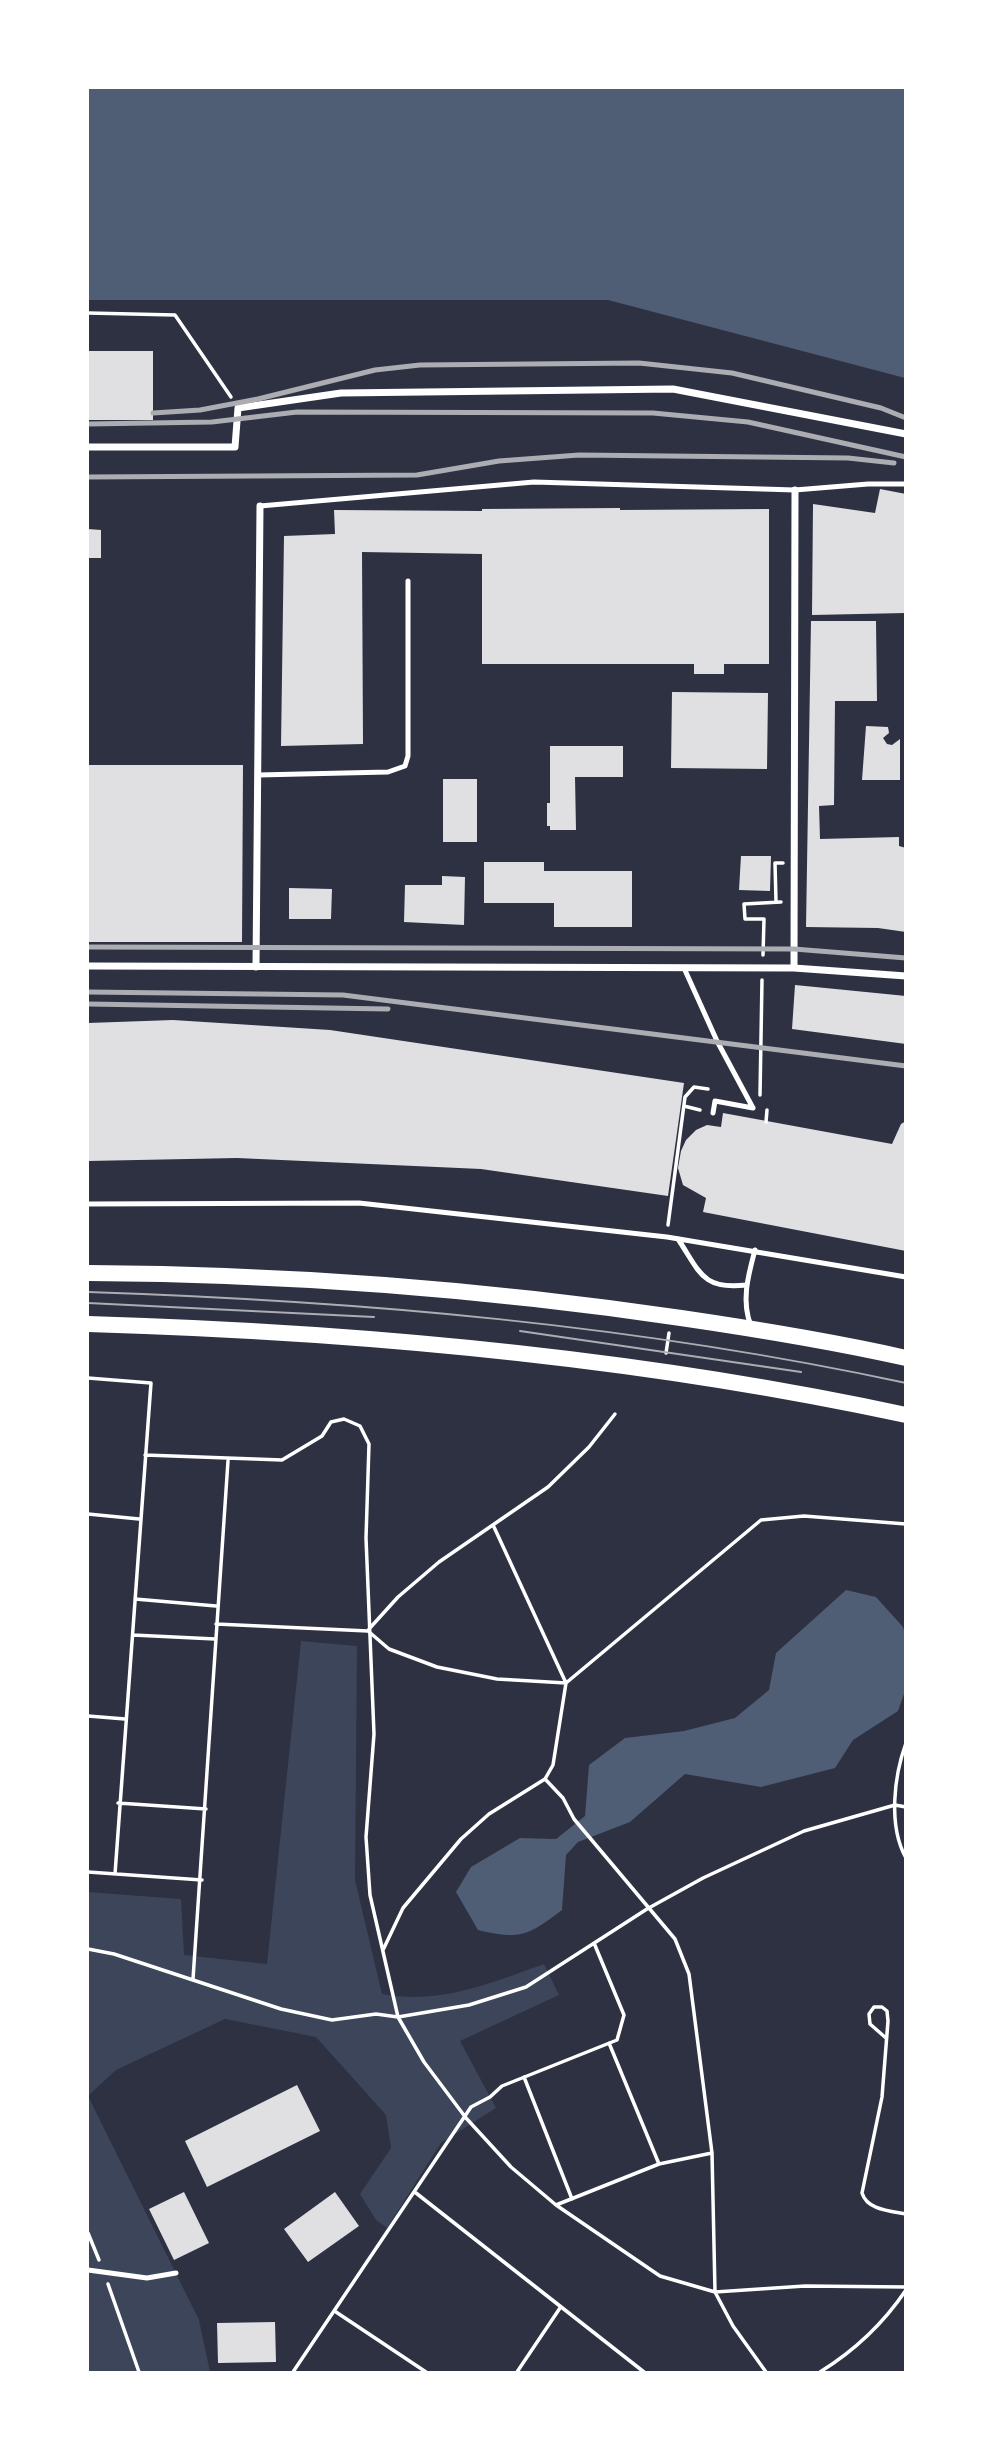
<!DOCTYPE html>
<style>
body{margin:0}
#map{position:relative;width:993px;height:2460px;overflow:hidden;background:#2d3142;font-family:"Varela Round",sans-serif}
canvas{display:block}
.frame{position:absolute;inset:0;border:89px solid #fff;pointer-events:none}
</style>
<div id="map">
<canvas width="993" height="2460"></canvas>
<div class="frame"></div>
</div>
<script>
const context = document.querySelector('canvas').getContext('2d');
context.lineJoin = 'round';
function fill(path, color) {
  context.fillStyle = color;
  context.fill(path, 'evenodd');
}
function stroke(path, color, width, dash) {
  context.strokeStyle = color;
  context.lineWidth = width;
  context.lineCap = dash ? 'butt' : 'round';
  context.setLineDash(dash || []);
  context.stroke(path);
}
const green = new Path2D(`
 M301,1641L357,1646L355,1880L382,1994C439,2005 491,1983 544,1964L559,1995L460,2041L496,2108L441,2143L387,2228L376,2220L360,2194L391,2148L386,2115L316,2037L225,2019L116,2070L88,2096L199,2320L210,2372H277H88V1892L181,1899L184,1955L267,1964Z`);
const water = new Path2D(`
 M88,88L905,89V378L608,300H88Z
 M846,1590L876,1597L903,1627L906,1636L905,1691L898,1711L853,1740L835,1768L761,1787L685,1774L630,1822L578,1842L566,1855L562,1910C528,1936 520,1940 478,1930L456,1892L471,1867L520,1838L556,1839L585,1816L589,1765L625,1738L684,1731L735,1718L769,1690L776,1653Z`);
const building = new Path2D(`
 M88,351H153V420H88Z
 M880,489L906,494V613L812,615L813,504L875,513Z
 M620,508V510L769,509V664H724V674H694V664H482V554L362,552L363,744L281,746L284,536L335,534L334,510L482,511V509Z
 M88,529L101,530V558H88Z
 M811,621H876L877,701H835L834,805L819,806L820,839L899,837V846L906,848V932L878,928L806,927Z
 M672,692L768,693L767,769L671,768Z
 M866,726L888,727L889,733L883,738L887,744L892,745L900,739V780H862Z
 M550,746H623V777H575L576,830H550V826H547V803H550Z
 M88,765H243L242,942H88Z
 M443,779H477V842H443Z
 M741,856H771L770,891L739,890Z
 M484,862H544V871H632V927H554V903H484Z
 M442,876L465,877L464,925L404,922L405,885H442Z
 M289,888L332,889L331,919H289Z
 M795,985L906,996V1044L792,1029Z
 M173,1020L330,1030L684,1083L668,1196L481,1169L237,1158L88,1161V1023Z
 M723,1113L892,1144L901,1124L906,1121V1251L703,1212L706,1198L683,1185L678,1168L681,1151L686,1140L696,1130L707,1125L721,1127Z
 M297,2085L320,2131L207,2187L185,2141Z
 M184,2192L209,2243L174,2260L149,2209Z
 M335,2192L359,2226L308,2262L284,2229Z
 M275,2322L276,2362L218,2363L217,2323Z`);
const path = new Path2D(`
 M88,313L175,315L231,397
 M776,902L775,863H783
 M763,955L764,919H745L744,904L781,902
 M760,1095L762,980
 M684,1106L700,1110
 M766,1122L767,1110
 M668,1225L685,1097L694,1087L708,1089
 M666,1353L669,1333
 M88,1378L151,1383L115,1874
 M145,1455L282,1460L322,1436L331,1422L344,1419L360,1426L369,1444L366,1538L374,1734L366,1837L370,1895L398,2017L424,2062L466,2118L511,2167L556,2205L660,2276L715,2292L805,2286L906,2287
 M88,1514L139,1519
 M135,1599L216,1606
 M216,1624L368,1631L389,1649L437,1667L497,1679L566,1683L761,1520L804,1516L906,1524
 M369,1629L398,1597L439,1562L548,1487L589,1447L615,1414
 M133,1635L215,1639
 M88,1716L125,1719
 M906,1743C894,1776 888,1826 906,1858
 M545,1779L563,1798L574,1819L675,1939L689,1974L712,2153L715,2292L733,2326L766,2372
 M118,1803L206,1809
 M88,1872L202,1880
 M88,1949L114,1954L281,2009L332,2020L376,2014L398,2017L469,2005L526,1987L647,1909L703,1878L804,1831L895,1805L906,1807
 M383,1950L403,1908L461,1839L489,1814L545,1779L553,1765L566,1683L494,1527
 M193,1979L228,1461
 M886,2038L870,2024L869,2014L874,2007H882L887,2011L888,2021L882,2097L862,2193C867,2210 890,2211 906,2214
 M609,2043L659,2164
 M524,2077L572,2199
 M416,2193L644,2372
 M556,2205L659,2164L712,2153
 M88,2233L99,2260
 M108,2284L139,2372
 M336,2312L426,2372
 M293,2372L471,2107L490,2097L502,2086L617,2040L624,2015L594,1943
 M517,2372L560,2308
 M820,2372C854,2351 883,2324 906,2290`);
const service = new Path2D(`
 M260,506L534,482L795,490L868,484H906
 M258,775L388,772L405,766L408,756V581
 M684,968L717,1041L753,1108
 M713,1113L715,1101L753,1108
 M88,1204L359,1203L667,1237L906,1277
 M678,1239C700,1272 702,1290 746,1285
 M751,1326C741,1301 748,1276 755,1250
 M88,2270L147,2278L176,2273`);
const minor = new Path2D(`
 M88,447H235L238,408L341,393L673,389L906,434
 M88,966L794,968L906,976
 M256,967L260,506
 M794,968L795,490`);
const primary = new Path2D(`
 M88,1273C286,1274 484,1289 681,1318C756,1329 831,1341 906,1358
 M88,1324C362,1332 637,1357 906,1415`);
const tram = new Path2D(`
 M88,1292C362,1301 636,1325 906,1383
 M88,1303L374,1317
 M520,1331L801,1372`);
const rail = new Path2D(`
 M153,413L200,410L258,399L375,370L420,365L639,363L732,373L881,408L906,418
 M88,424L212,422L297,412L653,413L748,422L906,457
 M88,477L417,475L499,461L579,455L848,458L894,463
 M88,947L794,949L906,958
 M88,992L343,995L906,1066
 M88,1004L388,1009`);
fill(green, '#3c4559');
fill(water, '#4f5d75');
fill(building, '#e0e0e3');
stroke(path, '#fff', 3.5);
stroke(service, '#fff', 5);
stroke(minor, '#fff', 7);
stroke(primary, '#fff', 16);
stroke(tram, '#abadb3', 2);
stroke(rail, '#abadb3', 5);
</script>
